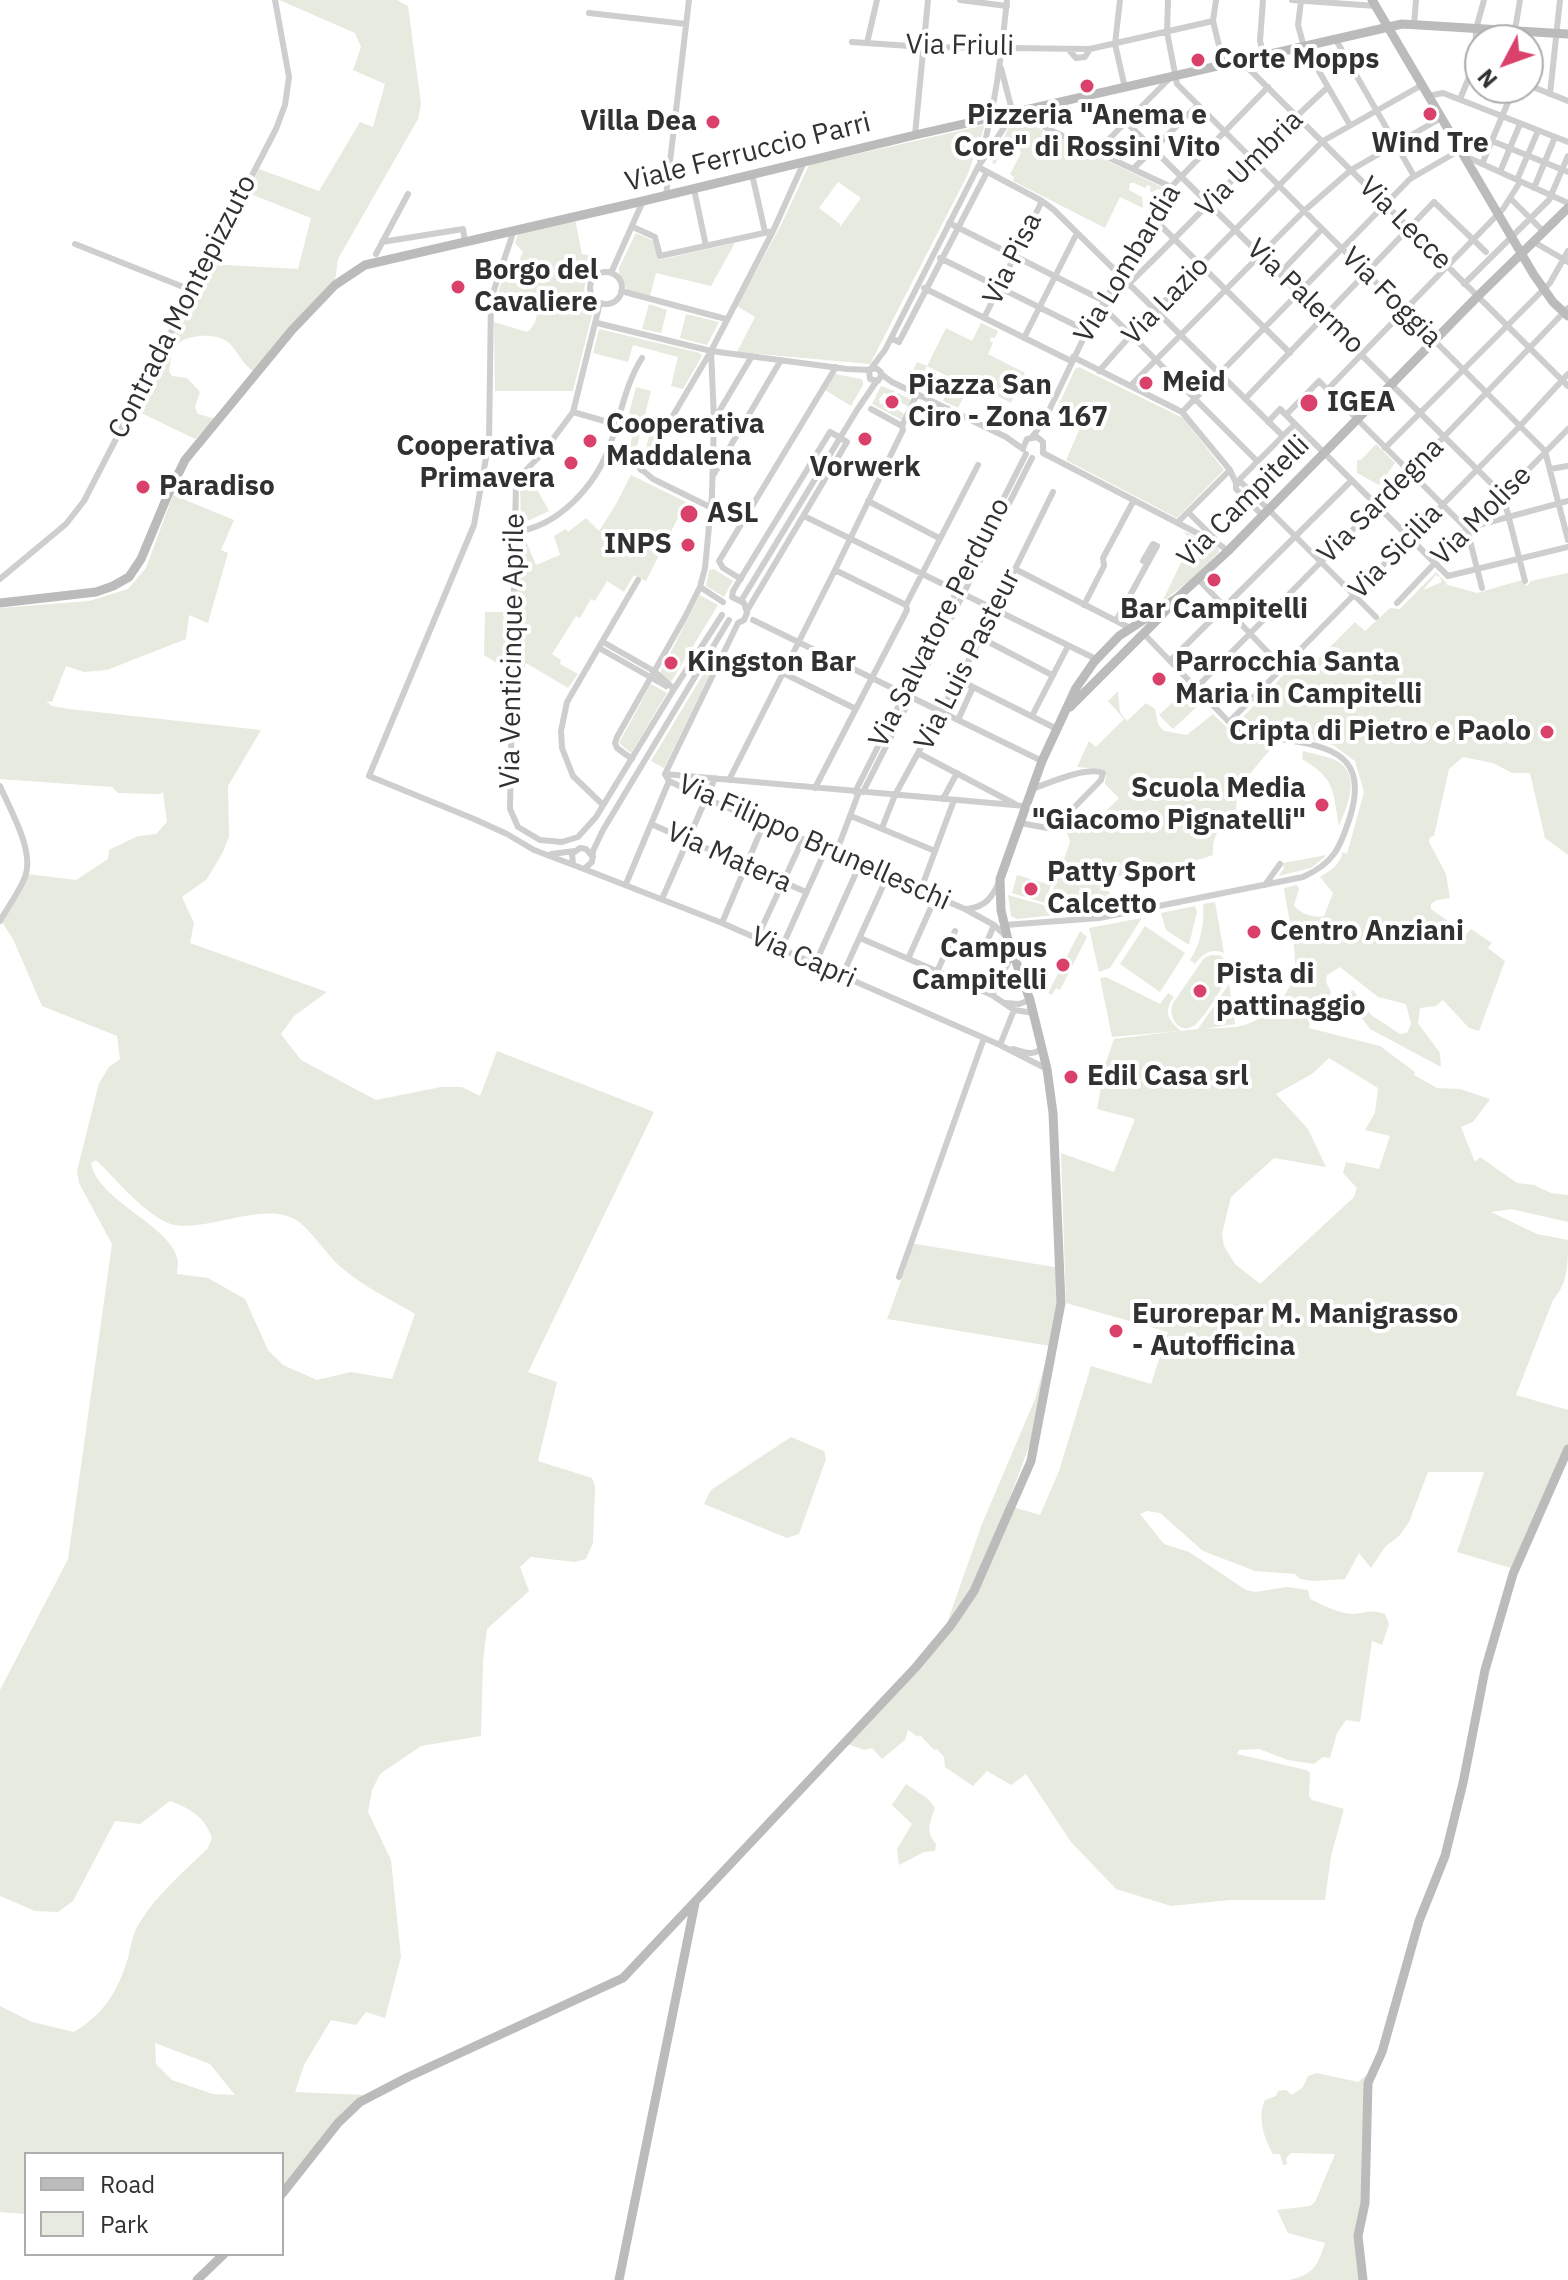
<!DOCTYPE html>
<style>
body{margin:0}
#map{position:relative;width:1568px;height:2280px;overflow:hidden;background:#fff;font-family:"IBM Plex Sans",sans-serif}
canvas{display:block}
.legend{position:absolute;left:24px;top:2152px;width:260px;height:104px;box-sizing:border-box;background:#fff;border:2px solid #adadad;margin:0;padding:10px 14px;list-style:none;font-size:24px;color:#313131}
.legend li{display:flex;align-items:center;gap:16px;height:40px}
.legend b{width:40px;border:2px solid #adadad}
.north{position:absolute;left:1464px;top:24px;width:80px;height:80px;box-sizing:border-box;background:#fff;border:2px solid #adadad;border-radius:50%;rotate:229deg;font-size:22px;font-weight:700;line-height:32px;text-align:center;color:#313131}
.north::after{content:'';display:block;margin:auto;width:28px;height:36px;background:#da416a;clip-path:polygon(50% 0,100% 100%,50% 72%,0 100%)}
</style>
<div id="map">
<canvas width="1568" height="2280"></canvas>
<ul class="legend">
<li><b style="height:10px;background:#bbb"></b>Road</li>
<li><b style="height:22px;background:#e7eade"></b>Park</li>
</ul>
<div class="north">N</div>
</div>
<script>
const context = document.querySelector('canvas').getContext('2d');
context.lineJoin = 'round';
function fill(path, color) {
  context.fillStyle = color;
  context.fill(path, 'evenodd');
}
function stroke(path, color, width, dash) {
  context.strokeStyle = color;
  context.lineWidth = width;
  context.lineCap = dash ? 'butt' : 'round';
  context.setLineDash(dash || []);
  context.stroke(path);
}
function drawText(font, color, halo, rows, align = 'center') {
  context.font = font + ' "IBM Plex Sans",sans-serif';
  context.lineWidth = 8;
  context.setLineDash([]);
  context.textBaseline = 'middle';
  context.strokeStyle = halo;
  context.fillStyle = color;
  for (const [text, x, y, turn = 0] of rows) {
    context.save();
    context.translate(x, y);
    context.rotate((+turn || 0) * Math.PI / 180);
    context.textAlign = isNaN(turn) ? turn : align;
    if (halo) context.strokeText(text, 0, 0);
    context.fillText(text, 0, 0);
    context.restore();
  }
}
const green = new Path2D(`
 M279,0H397L408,6L421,104L418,119L338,259L335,281L254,372C242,364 239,353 229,343C218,333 192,334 180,342C171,349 171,361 169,371L172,376L187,378L200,392L195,407L198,414L216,419L195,439L135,410L210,264L298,269L311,218L248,193L234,218L259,169L319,191L360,122L373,127L385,84L353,70L361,47L355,33Z
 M1013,118C1024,118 1033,116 1036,127L1164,188L1162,191L1158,189L1152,192L1150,191L1151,187L1148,185L1145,188L1134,183H1130L1129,190L1142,197L1143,208L1120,197L1105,228L1013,181L1014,177L1010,174L1021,153L1019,147L1007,140L995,164L992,163Z
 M985,125L967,176L870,364L737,352L755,317L737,306L781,225L809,165ZM838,182L861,198L840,227V224L819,208Z
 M575,219L582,254L588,255L595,269C583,281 579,294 594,307L573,391H495L494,322L527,332C534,327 538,318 536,310L497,296L509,259L517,265L523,252L515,243L518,234Z
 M636,233L654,241L659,260L735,243L711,286L656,273L650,296L627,290L619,273V268Z
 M649,304L667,310L661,333L642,329Z
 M686,314L719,322L707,345L680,338Z
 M981,323L998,331L995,338L991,337L990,341L993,343L988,354L1025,373L1011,403L971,383L958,408L943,401L953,379L927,366L918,383L909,378L917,362L927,366L946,328L972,341Z
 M599,329L700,353L702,356L683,389L671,386L678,357L633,345L628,362L593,353Z
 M1079,367L1183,418L1224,470L1177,518L1066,460L1080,428L1057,417L1056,411L1075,369Z
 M835,374L861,379L863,381V385L851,406L825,390Z
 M881,386L895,391L891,395L884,393L879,399L880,404L884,403L892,405L896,400L894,396L898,393L911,400L908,406L901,403L897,409L904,414L902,420L872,404Z
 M636,387L651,391L636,450L645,452L651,429L660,431L645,459L628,453L633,434L621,430L620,427L621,420L627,421Z
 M1376,444L1395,463L1379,485L1357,473V461L1362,459Z
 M529,475L549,511L521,524L520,482Z
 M631,475L686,502L646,581L634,575L624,592L607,581L595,601L591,599L580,618L576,616L552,654L561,660L560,664L578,674L568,688L526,663L517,691L514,689L519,541H526L536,565L560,555L554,536L566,529L568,532L586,518L599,531L615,506Z
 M173,495L234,520L221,550L228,553L208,623L189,615L186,639L107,670L84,672L66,666L52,702L46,701L52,706L69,709L261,730L228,786L229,837L223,852L207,879L182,897L194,923L190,943L327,992L294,1016L281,1034L301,1060L376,1100L441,1087H462L480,1096L497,1051L654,1112L528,1372L557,1382L538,1461L592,1478L595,1486L593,1543L586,1559L574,1562L531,1557L520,1567L529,1591L487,1629L483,1661L481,1736L421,1746L380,1774L372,1790L368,1812L391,1860L401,1957L385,2018L366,2012L356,2025L331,2020L304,2065L295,2092L365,2095L282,2188V2154H26V2214L0,2212V2006L32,2022L74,2032C104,2014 118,1991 128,1958C131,1946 133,1932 140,1922C158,1893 184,1872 208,1848L212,1838C204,1816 191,1809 170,1801L140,1824L115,1821L73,1901L58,1912L35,1911L0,1896V1690L68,1559L112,1244L79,1183L77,1171L99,1083L109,1067L120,1059L117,1036L42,1006L13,939L2,922L27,874L76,880L108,859L109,850L138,836L156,834L167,822L163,792L159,794L118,793L112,787L0,779V608L89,601L128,589L146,568ZM96,1160C115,1178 149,1220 175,1225C211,1231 264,1201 296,1220C310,1228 328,1257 342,1268C362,1286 392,1300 415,1314L392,1379L351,1372L317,1380L283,1365L268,1350L245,1299L208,1278L177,1274C177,1269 178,1265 178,1261C172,1225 98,1202 91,1163ZM155,2043L210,2064L235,2095L213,2094L172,2080L156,2064Z
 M1184,531L1218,548L1219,552L1192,579L1162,602L1191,542Z
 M714,569L733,581L724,597L706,586L709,570Z
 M1436,572L1440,576L1439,577L1436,575L1423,590L1442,582L1440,578L1441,577L1447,583L1445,584L1477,593L1522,580L1527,586L1531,581L1568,573V855L1545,838L1530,773H1512L1493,763L1463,757L1449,769L1434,836L1430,837L1429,842L1446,874L1450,898L1437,900L1431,904V909L1466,934L1471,929L1492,943L1488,948L1505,961L1479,1031L1469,1028L1443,1000L1436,1006L1420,1008L1418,1023L1440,1053L1441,1067L1370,1029L1355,1009L1348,1016L1333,1007L1329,1010L1331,1017L1310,1023L1309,1028L1380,1046L1415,1072L1414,1075L1437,1088L1460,1089L1490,1099L1473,1122L1461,1127L1475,1162L1480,1157L1517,1183L1534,1185L1551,1193L1568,1195V1222L1511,1209L1491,1212L1537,1234L1568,1240C1568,1265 1568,1283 1553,1300L1516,1395L1568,1410V1444L1514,1569L1457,1552L1484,1472H1428L1409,1522L1400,1535L1385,1547L1371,1568L1359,1553L1345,1579L1313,1581L1300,1579L1295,1574L1255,1571L1203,1551L1160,1513L1147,1511L1140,1514L1164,1544L1189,1552L1246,1590L1255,1592L1287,1587L1308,1590L1310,1599C1323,1605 1339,1614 1353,1614C1368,1613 1369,1609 1385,1614L1389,1624L1382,1645L1372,1641L1360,1722L1346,1720L1337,1733L1330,1758L1323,1757L1314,1764L1288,1760L1259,1749L1239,1750L1237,1754L1306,1770L1310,1773L1309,1796L1312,1800L1344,1809L1331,1856L1325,1900H1230L1171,1906L1116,1889L1071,1842L1026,1774L1011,1785L987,1771L973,1786L945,1767L944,1757L937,1749L934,1750L920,1735L918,1737L908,1730L905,1740L882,1759L872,1748L864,1750L847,1744L924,1665L960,1618L1013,1507L1040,1515L1059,1471L1091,1366L1151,1384L1168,1332L1066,1303L1061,1153L1114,1172L1135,1119L1097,1109L1105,1065L1114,1039L1179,1031L1112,1037L1100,978L1106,977L1160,1004L1168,993L1174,997C1163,1012 1168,1020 1181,1031L1198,1029L1229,984L1235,1024L1204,1029C1215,1028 1226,1028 1236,1027C1267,1021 1294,996 1295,962C1295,938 1287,912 1284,888L1297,885L1299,889L1294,905C1298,913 1315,919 1324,916L1333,893L1320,877C1331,870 1339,866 1343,852L1347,854L1364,792L1355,761L1333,745L1282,733L1253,731L1238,722L1303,655L1313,664L1355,622L1365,631L1390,608L1400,609ZM1340,967L1378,997L1406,1004L1411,1024L1407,1033L1400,1034L1371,1015L1353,990L1349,993L1348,1002L1340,1005L1329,998L1331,992L1326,982L1327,975ZM1329,1058L1378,1088L1375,1113L1365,1130L1390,1136L1379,1169L1346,1162L1343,1173L1357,1188L1354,1197L1260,1284L1235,1264L1224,1246L1222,1234L1231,1197L1274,1158L1326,1167L1308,1129L1276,1094L1312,1074Z
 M700,595L718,605L671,682L660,673Z
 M485,612H508L506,669L484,655Z
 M716,653L719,655L664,768L651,761Z
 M651,684L667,693L631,753L619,743Z
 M1188,688L1202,702L1173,729L1159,715Z
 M1118,691L1120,712L1127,721L1146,703L1155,709L1158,724L1164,731L1187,735L1213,714C1237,738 1241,740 1274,745L1237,789L1236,816C1219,824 1212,837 1213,855L1197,860L1106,879L1113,909L1017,919L1011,916L1008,895L1047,906L1070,842L1065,827L1085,832L1119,798L1105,784L1106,775L1102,769L1077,767L1089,741L1096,747L1124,719L1108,701Z
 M1303,751C1313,754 1326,756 1335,760C1363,774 1347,806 1339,826C1333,791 1335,778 1302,759Z
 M1327,855L1311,868L1278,876L1284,869L1283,863Z
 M1017,875L1051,885L1045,903L1012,893Z
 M1215,902L1224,953C1211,948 1203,953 1195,964L1190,960C1200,946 1205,922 1203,904Z
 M1195,906L1197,912L1189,945L1166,930L1161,913Z
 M1142,918L1110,968L1099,972L1089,928Z
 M1145,926L1185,953L1160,992L1120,964Z
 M1080,931L1087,937L1060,990L1056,988L1052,995L1048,993Z
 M1211,955H1220L1226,961L1230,970C1227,981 1205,1017 1196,1024C1181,1037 1167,1018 1173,1003L1204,958Z
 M910,1243L1060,1268L1059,1330L1045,1404L983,1569L953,1621L947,1623L982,1524L1035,1399L1050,1346L887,1319L906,1267L903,1264Z
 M791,1437L824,1451L826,1459L799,1534L787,1538L704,1504L711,1490Z
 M906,1784L928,1799L935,1808C930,1823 925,1831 936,1844L935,1851L924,1852L899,1865L897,1849L912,1824L892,1805Z
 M1371,2071L1359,2280H1289C1314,2274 1317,2267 1325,2243L1288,2233L1277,2210L1310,2206L1315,2202L1335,2154L1291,2153L1286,2158L1287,2164L1283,2165L1280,2154H1273C1264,2139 1257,2116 1265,2100L1276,2096L1278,2091L1286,2090L1292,2095L1303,2087L1308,2076L1317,2073L1358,2082Z`);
const street = new Path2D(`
 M960,0L1007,6
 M1120,0L1115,44L1125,88
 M1168,0L1167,32L1177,84L1545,451L1568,540
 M1216,0L1213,21L1224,66
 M1263,0L1260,41L1264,56
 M1292,0L1376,6
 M1301,1L1298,25L1304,47
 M589,13L686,24
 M1414,25L1416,0
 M1515,30L1520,0
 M1336,40L1414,176
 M852,42L924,47L1090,49L1213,21
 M867,43L877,0
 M1305,47L1350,125
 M1068,49L1076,58L1085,57L1090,49
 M1242,62L1568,386
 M1528,85L1568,101
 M1550,94L1560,0
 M1428,96L1443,93L1568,142
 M1460,99L1475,63L1476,29L1484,0
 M1023,111L1048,129L1171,187
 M1126,122L1503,495L1525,581
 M915,135L928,0
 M1492,141L1568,172
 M1097,151L1170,78
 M1467,157L1568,203
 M980,160C996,104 1001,57 1007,0
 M1482,164L1514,88
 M978,167L1042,201L1054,210L1283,436
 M1133,169L1198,105
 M1500,172L1520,124
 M752,174L765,232
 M1517,180L1538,131
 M1534,188L1555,137
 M694,189L706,246
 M666,196L689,0
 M1511,199L1544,232
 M1153,218L1290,353
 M949,223L1104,301
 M633,227L655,237L660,256L773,231
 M514,230L491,299L489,441L474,525L369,776L474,819L507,834L534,850L584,869L592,862L593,851L603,830L729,620
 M382,242L463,229L465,241
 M1534,242L1568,262
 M75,244L191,290
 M376,254L408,194
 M940,258L1087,331
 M590 288a16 16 0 1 1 32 0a16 16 0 1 1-32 0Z
 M611,273L643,201
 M1280,273L1322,229
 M1464,284L1549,200L1568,156
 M924,288L1071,361
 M621,291L726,319
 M984,318L1042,201
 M597,323L711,351L847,369L870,370
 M891,338L899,342L987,172
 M1024,338L1077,233
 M1073,357L1182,412L1230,470L1236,483V489L1263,516
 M872,369L876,368L881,372V376L878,381L870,379L869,371L885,350L978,167L1013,114L1001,68
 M1099,371L1131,335L1323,141L1422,85
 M881,374L892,382L1006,437L1023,449
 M1131,385L1304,211L1351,170L1441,118
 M1327,390L1503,209L1520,182
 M1245,399L1434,202L1486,252
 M871,409L902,426
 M573,412L615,424
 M1182,412L1410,179L1460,150
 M1286,415L1319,381L1467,529L1482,588
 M714,420L752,356
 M1268,422L1280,409L1448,576L1568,547
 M1032,437L1044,421L1087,331L1171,187L1268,87
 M609,448L622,453L653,479L712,508
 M1023,448L1027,439L1037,437L1043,442V453
 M1385,448L1550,283L1568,251
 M1043,453L1220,545L1228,551
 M1257,461L1102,306L1110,302C1184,232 1253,155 1328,87
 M1550,469L1568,466
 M641,470L711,351L773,231L804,162
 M714,474L781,360
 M484,477L516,480L541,455L573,412L600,303
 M516,480L510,809L518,827L540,840L562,842L578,837L596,817L674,689L722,615
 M1236,483H1242L1376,617
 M1236,483L1295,424
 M868,501L939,538
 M1188,512L1215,539
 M804,516L1096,659
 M1177,523L1230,470
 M1475,526L1568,501
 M514,532C559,527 596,485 610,445C621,415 625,385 642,358
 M1015,569L1130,628
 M835,570L906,605
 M0,579L66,524L84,501L276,129L285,105L289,77L275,0
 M741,579L723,568L719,561L836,367
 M1199,580L1283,668
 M700,587L723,602
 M732,597L733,591L830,432L841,438
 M741,601L857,410L876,382
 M1397,603L1467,529L1472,527L1568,429
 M1084,605L1104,566L1103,558L1134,500
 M748,609L847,442L841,438
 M753,620L1042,761
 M1116,621L1157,546L1153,544L1143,561L1148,563
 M981,638L1052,675
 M603,642L654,671L674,689
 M599,648L666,686
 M1170,661L1352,480
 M783,673L856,709
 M959,680L1057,729
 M1196,688L1410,472L1568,308
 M1032,716L1068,646
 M958,720L973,687
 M1229,722L1520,426L1568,374
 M920,754L1015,804
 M632,759L617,748L615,743L617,737L685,617L700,587L705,568L712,495L714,420L711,351
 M665,774L669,781L705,798L965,909L994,925L1006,936
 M665,774L1025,806
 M665,774L738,623L744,620L747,613L744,603L732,597
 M729,780L835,570L903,430L902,426L917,394
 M0,786C10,810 35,851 25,877C19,892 8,907 0,921
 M815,788L907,610L906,605L978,465
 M855,792L1026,454
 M863,792L1032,458
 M943,799L957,773
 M603,805L573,776L562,748L561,731L567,702L638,580
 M851,816L935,851
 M1020,823L1053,829L1101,780L1103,773C1087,766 1049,783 1032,789
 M651,824L806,892
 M882,828L895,795L981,638L1053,492
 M836,853L859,792
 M551,854L575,851
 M573,864L572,854L580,848L586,849L593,857
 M584,869L722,923L1000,1045L1047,1069
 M626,884L669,781
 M1265,885L1280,864
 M921,889L954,800
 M662,899L715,778
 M967,909C985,907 992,898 999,882
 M722,923L764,823
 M994,925L984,949L1007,961
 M1005,925L1099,918L1303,877C1334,863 1340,848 1350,817C1369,756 1332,746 1280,739C1268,738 1254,739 1243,734C1237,731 1233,726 1229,722L1144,634
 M757,938L803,839
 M860,938L992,995L1014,1010L1034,1013
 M781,949L826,849
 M908,959L936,896
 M815,964L860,864
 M937,972L955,931
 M842,976L888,875
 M992,995L1009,961
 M1005,1003L1019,1004L1030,1000
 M1000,1045L1014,1010
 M1013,1049C1025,1052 1034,1057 1043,1047
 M899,1277L984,1038`);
const secondary = new Path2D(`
 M1372,0L1534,275L1553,302L1568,316
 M0,603L96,592L113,586L129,577L141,559L167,497L185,460L292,330L335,285L365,265L643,201L915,135L1402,24L1568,34
 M1070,707L1159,618L1177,598L1228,551L1477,297L1568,208
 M282,2194L338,2123L360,2102L408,2077L623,1978L916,1667L951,1625L974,1591L1031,1461L1061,1303L1053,1113L1047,1069L1030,1000L1008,940L1001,910L1000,879L1042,761L1076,688L1094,662L1119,636L1177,598
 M197,2280L224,2254
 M619,2280L695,1903
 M1363,2280L1358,2236L1365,2203L1368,2083L1382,2052L1419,1921L1445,1856L1463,1783L1485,1670L1513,1574L1568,1449`);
const markers = [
 [1198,60,8,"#da416a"],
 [1087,86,8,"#da416a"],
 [1430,114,8,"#da416a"],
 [713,122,8,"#da416a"],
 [458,287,8,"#da416a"],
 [1146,383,8,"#da416a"],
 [892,402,8,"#da416a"],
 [1309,403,10,"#da416a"],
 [865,439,8,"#da416a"],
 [590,441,8,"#da416a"],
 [571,463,8,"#da416a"],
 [143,487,8,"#da416a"],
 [689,514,10,"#da416a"],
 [688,545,8,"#da416a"],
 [1214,580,8,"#da416a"],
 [671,663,8,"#da416a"],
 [1159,679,8,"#da416a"],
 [1547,732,8,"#da416a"],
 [1322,805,8,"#da416a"],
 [1031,889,8,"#da416a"],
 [1254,932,8,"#da416a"],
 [1063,965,8,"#da416a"],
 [1200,991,8,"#da416a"],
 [1071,1077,8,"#da416a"],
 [1116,1331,8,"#da416a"]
];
const streetNames = [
 ["Via Friuli",960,46,1],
 ["Viale Ferruccio Parri",748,153,-14],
 ["Via Umbria",1250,164,-45],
 ["Via Lecce",1405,224,45],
 ["Via Pisa",1013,259,-64],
 ["Via Lombardia",1128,264,-59],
 ["Via Palermo",1305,297,44],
 ["Via Foggia",1391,298,45],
 ["Via Lazio",1166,301,-46],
 ["Contrada Montepizzuto",183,307,-63],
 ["Via Sardegna",1381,501,-45],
 ["Via Campitelli",1244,502,-45],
 ["Via Molise",1482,516,-45],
 ["Via Sicilia",1396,552,-46],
 ["Via Salvatore Perduno",940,623,-63],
 ["Via Venticinque Aprile",513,651,-89],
 ["Via Luis Pasteur",968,660,-63],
 ["Via Filippo Brunelleschi",814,843,24],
 ["Via Matera",729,858,24],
 ["Via Capri",803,958,24]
];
const poiNames = [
 ["Corte Mopps",1214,60],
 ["Pizzeria \"Anema e",1087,116,"center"],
 ["Core\" di Rossini Vito",1087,148,"center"],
 ["Villa Dea",697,122,"right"],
 ["Wind Tre",1430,144,"center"],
 ["Borgo del",474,271],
 ["Cavaliere",474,303],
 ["Meid",1162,383],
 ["Piazza San",908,386],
 ["Ciro - Zona 167",908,418],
 ["IGEA",1327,403],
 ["Cooperativa",606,425],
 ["Maddalena",606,457],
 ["Cooperativa",555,447,"right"],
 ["Primavera",555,479,"right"],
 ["Vorwerk",865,468,"center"],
 ["Paradiso",159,487],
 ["ASL",707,514],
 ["INPS",672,545,"right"],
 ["Bar Campitelli",1214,610,"center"],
 ["Kingston Bar",687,663],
 ["Parrocchia Santa",1175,663],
 ["Maria in Campitelli",1175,695],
 ["Cripta di Pietro e Paolo",1531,732,"right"],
 ["Scuola Media",1306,789,"right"],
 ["\"Giacomo Pignatelli\"",1306,821,"right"],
 ["Patty Sport",1047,873],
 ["Calcetto",1047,905],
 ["Centro Anziani",1270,932],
 ["Campus",1047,949,"right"],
 ["Campitelli",1047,981,"right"],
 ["Pista di",1216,975],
 ["pattinaggio",1216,1007],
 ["Edil Casa srl",1087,1077],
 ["Eurorepar M. Manigrasso",1132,1315],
 ["- Autofficina",1132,1347]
];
fill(green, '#e7eade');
stroke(street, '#cecece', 6);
stroke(secondary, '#bbb', 9);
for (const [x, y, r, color] of markers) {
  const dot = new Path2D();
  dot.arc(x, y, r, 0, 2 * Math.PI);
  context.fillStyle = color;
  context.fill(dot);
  stroke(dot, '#fff', 3);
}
drawText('28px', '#313131', '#fff', streetNames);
drawText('bold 28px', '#313131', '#fff', poiNames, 'left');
</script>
